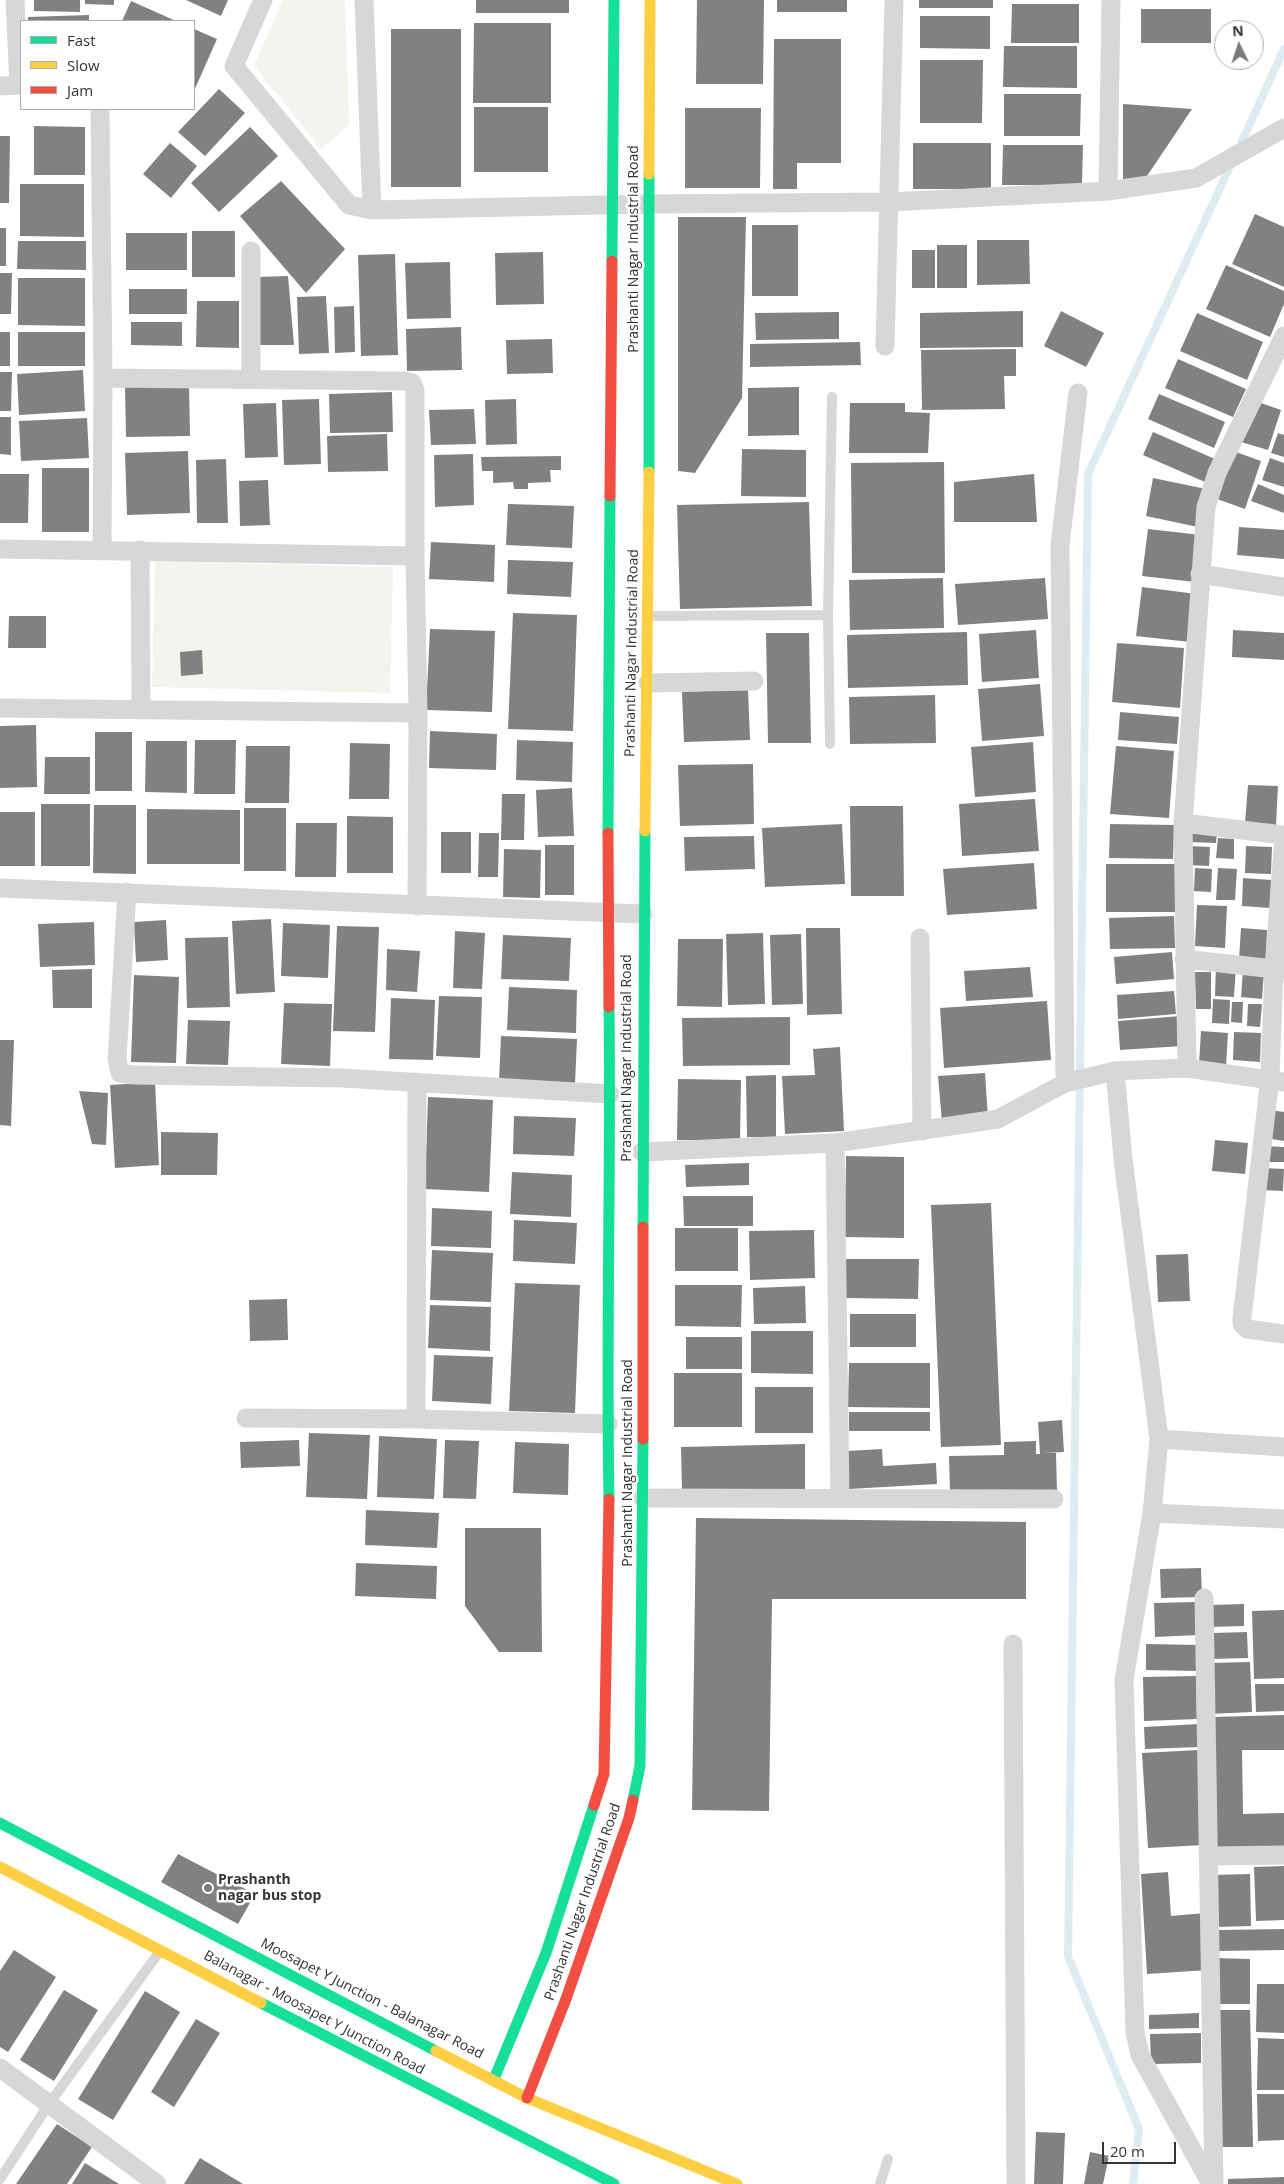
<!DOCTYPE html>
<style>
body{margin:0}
#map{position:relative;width:1284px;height:2184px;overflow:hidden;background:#fff;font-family:"Open Sans",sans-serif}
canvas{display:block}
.legend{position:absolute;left:20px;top:20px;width:175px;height:90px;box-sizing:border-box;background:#fff;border:1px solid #adadad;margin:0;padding:6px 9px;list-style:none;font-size:15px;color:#333}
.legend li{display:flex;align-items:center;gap:10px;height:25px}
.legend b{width:25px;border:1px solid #adadad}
.north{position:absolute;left:1214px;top:20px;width:50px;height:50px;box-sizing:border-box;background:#fff;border:1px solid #adadad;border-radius:50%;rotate:356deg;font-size:14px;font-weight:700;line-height:20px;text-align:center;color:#333}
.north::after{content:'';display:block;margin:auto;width:18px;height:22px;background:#7a7a7a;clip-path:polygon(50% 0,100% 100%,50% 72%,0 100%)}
.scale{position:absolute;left:1102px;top:2142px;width:74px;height:22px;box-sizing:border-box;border:2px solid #333;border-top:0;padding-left:6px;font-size:15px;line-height:18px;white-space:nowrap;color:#333;-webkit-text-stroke:4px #fff;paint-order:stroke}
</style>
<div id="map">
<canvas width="1284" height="2184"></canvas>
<ul class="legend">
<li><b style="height:6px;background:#16e098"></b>Fast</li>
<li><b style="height:6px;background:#ffcf43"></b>Slow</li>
<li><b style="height:6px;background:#f24e42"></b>Jam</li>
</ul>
<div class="north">N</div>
<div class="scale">20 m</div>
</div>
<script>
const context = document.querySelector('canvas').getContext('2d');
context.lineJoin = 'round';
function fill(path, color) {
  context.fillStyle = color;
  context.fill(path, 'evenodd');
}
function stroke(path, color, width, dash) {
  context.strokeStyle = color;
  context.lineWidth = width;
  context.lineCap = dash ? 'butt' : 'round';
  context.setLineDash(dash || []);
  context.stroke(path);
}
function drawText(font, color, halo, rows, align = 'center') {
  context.font = font + ' "Open Sans",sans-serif';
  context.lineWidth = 5;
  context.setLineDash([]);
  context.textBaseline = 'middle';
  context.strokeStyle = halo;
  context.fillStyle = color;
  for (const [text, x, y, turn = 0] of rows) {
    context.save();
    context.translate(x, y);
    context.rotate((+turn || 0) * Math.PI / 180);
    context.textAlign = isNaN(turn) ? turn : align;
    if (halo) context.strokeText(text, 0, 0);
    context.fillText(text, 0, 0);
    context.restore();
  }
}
const green = new Path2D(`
 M283,0H345L349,125L321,149L254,66Z
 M155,561L393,567L390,693L152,687Z`);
const stream = new Path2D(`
 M1238,150L1284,49
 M1133,2184L1139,2129L1068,1956L1088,474L1232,162`);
const building = new Path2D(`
 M34,0H80V12L34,11Z
 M85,0H114V5L85,4Z
 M186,0H228L221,16Z
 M476,0H569V13H476Z
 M697,0H764L763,84H696Z
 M777,0H847V12H777Z
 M919,0H993V8H919Z
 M131,1L176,21H122Z
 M1012,4H1079V43H1011Z
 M1141,9H1211V43H1141Z
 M89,15V21H28V17Z
 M920,16H990V49L920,48Z
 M474,23H551V103H473Z
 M194,29L217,39L194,91Z
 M391,29H461V187H391Z
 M774,39H841V163H797V189H773Z
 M1004,46H1077V88L1003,87Z
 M920,60H983L982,123H920Z
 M219,89L245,113L205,156L178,132Z
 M1004,94H1081L1080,136H1004Z
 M1123,104L1192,109L1145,179L1123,181Z
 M474,107H548V172H474Z
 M685,108H761L760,188H685Z
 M34,126L85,127V175H34Z
 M250,127L278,156L219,212L191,183Z
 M0,136H10L9,203H0Z
 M170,143L197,166L171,198L143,174Z
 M913,143H991V189H913Z
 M1003,145H1083L1082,185H1002Z
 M281,181L345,249L306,293L240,216Z
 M20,184H84V237L20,236Z
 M1255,214L1284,227V287L1232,264Z
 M678,217H746L742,398L695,473L678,471Z
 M752,225H798V296H752Z
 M0,228H6V266H0Z
 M192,231H235V277H192Z
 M126,233H187V270H126Z
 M977,240H1029L1030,284L977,285Z
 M18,241H86V270L17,269Z
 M937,245H967V288H937Z
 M912,250H935V288H912Z
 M543,252L544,304L496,305L495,253Z
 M395,254L398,355L361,356L358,255Z
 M450,262L451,318L407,319L405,263Z
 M1226,265L1284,291V304L1270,337L1206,309Z
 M0,273H12L11,314H0Z
 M288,276L294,345H259L258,277Z
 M18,278H85V326L18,325Z
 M129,289H187V314H129Z
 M326,296L329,353L299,354L297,297Z
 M197,301H239V348L196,347Z
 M354,306L355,352L335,353L334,307Z
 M1023,311V347L920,348V313Z
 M1061,311L1104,333L1086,367L1044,346Z
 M839,312V339L756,340L755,313Z
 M1197,313L1263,342L1247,380L1180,351Z
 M131,322H182V346L131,345Z
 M461,327L462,370L407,371L406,329Z
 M0,332H10V366H0Z
 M18,332H85V366H18Z
 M552,339L553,373L507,374L506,340Z
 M860,342L861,365L750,367V344Z
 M1016,349V376H1004L1005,409L922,410L921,350Z
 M1178,359L1246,389L1233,417L1165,388Z
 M83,370L85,411L19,415L17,374Z
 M0,372H12L11,411H0Z
 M189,385L190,436L126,437L125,386Z
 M799,387V435L748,436V388Z
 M392,392L393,432L330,433L329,394Z
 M1159,394L1225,422L1214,448L1148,419Z
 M319,399L321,464L284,465L282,400Z
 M516,399L517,444L486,445L485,400Z
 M1255,401L1281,410L1268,450L1241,442Z
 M276,403L278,457L245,458L243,404Z
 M850,403H905V412L930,413L928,453H849Z
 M474,409L476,444L431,445L429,410Z
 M0,417H11V455L0,454Z
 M87,418L89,458L21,461L19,421Z
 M1153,432L1215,459L1205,482L1143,455Z
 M1278,433L1284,435V457L1271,453Z
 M387,434L388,471L328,472L327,436Z
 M742,449L806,450V497L741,496Z
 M188,451L190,513L127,515L125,453Z
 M1233,451L1261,461L1245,509L1217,499Z
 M473,454L474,505L435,507L434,455Z
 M561,456V470H550L551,482L528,483V489H514L513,482L493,483V471H482L481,457Z
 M1270,458L1284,463V487L1262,480Z
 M226,459L228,523H197L196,460Z
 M944,462L945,573H852L851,463Z
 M42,468H89V532H42Z
 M0,474H29L28,523H0Z
 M1034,474L1037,522H954V482Z
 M1153,478L1206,489L1198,527L1146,516Z
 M268,480L270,525L240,526L239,481Z
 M1258,484L1284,495V513L1251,501Z
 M809,502L812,606L680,609L677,505Z
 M508,504L574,506L572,548L506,545Z
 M1239,527L1284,530V559L1237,555Z
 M1148,529L1201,535L1195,582L1142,576Z
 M431,542L495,545L494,582L429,579Z
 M508,560L573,562L571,597L507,594Z
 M943,578L944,628L850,630L849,580Z
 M1045,578L1048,619L958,625L955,584Z
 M1142,587L1196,594L1190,642L1136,636Z
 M513,613L577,615L573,731L508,729Z
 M9,616H46V648H8Z
 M430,629L495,631L492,712L426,710Z
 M1036,630L1039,678L982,682L979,634Z
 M1233,630L1284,633V660L1232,657Z
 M967,632L968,685L848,688L847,635Z
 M766,633H809L811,743H768Z
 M1117,643L1184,648L1180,708L1112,702Z
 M202,650L203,674L181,676L180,652Z
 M1040,684L1044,736L982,741L978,689Z
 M748,689L750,740L684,742L682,692Z
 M935,695L936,743L850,744L849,697Z
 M1120,712L1179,717L1177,744L1118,740Z
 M36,725L37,787L0,788V726Z
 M430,731L497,734L496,770L429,768Z
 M95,732H132V791H95Z
 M195,740H236L235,794H194Z
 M517,740L573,742L572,782L516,780Z
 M146,741H187V793L145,792Z
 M1033,742L1036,792L975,797L971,747Z
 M350,743L390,744L389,799H349Z
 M246,746H290L289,803H245Z
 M1116,746L1174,751L1169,818L1110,814Z
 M45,757H90V794H44Z
 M753,764L754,824L680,826L678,765Z
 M1248,785L1278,786L1276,825L1245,823Z
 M572,788L574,836L538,837L536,790Z
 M502,794H525L524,840H501Z
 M1035,799L1039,851L962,856L959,804Z
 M41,804H90V866H41Z
 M94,805H136V874L93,873Z
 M850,806H903L904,896H851Z
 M244,808H286V871H244Z
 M147,809L240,810V864H147Z
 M0,812H35V866H0Z
 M347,816L393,817V873H347Z
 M296,823H337L336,877H295Z
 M842,824L845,884L765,887L762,828Z
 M1110,824L1174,825L1173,859L1109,858Z
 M1189,828L1217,830L1216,843L1189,842Z
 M441,832H471V873H441Z
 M479,833H499L498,877H478Z
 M754,836L755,869L685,871L684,837Z
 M1218,838L1234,839V859L1216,858Z
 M545,845H574V895H545Z
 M1189,846L1210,847L1209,866L1188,865Z
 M1246,846L1272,847L1271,874L1245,873Z
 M504,849L541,850L540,898L503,897Z
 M1034,863L1037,909L947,915L943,869Z
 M1106,864H1181L1180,912H1106Z
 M1195,868L1212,869L1211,892L1194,891Z
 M1218,868L1237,869L1235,900H1216Z
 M1243,878L1271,880L1270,908L1242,906Z
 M1197,905L1227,906L1225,948L1195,946Z
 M1174,916L1175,948L1110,949L1109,918Z
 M271,919L275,992L236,994L232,921Z
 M166,920L168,960L136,962L134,922Z
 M94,922L95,965L40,967L38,924Z
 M283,923L330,925L328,978L281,976Z
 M337,926L379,927L375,1032L333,1031Z
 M806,928H840L842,1014L807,1015Z
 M1241,928L1267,930L1266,960L1239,959Z
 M455,931L485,933L482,989L453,988Z
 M763,933L765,1004L728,1005L726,934Z
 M801,934L803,1004L772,1005L770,935Z
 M503,935L571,938L569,981L501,979Z
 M228,937L230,1007L187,1008L185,938Z
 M678,939H723L722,1007L677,1006Z
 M387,949L420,951L417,992L386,990Z
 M1172,952L1174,979L1116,984L1114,957Z
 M1216,965L1236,966L1234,997L1215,996Z
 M1030,967L1033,997L966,1001L964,971Z
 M92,969V1008H53L52,970Z
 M1243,970L1264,971L1262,999L1241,997Z
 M1195,972H1211V1009H1196Z
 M134,975L179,977L176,1063L131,1062Z
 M509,987L577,990L576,1033L507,1030Z
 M1174,991L1176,1014L1118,1019L1117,995Z
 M439,996L482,997L480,1058L436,1056Z
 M391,998L435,1000L433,1060L389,1059Z
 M1213,999L1230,1000L1229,1024L1212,1023Z
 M1047,1001L1051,1060L944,1068L940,1008Z
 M1232,1002H1243L1242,1023L1231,1022Z
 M284,1003L332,1004L330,1066L281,1064Z
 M1248,1004H1262L1260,1027L1247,1026Z
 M1181,1016L1183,1046L1120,1050L1118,1021Z
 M790,1017V1065L683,1066L682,1018Z
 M188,1020L230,1021L228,1065L186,1064Z
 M1201,1031L1228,1033L1226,1066L1199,1064Z
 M1234,1032L1261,1033L1260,1062L1233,1060Z
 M501,1036L577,1039L575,1084L499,1081Z
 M0,1040H14L11,1126L0,1125Z
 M840,1047L844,1131L785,1134L782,1076L815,1075L813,1049Z
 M985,1073L988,1118L942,1122L938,1076Z
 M776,1075V1137H747L746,1076Z
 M678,1079L741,1080L740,1141L677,1140Z
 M155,1082L159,1165L115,1168L110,1085Z
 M79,1091L108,1093L106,1145L92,1144Z
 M428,1097L493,1100L489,1192L425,1189Z
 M1269,1110L1284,1112V1141L1265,1138Z
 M514,1116L576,1118L574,1156L513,1154Z
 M161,1132L218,1133L217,1175H161Z
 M1215,1140L1248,1143L1245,1174L1212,1171Z
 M1264,1146L1284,1147V1162H1263Z
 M846,1156L904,1157V1238L845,1237Z
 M749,1163V1185L686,1187L685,1165Z
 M1263,1168L1284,1169L1283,1191L1262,1190Z
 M512,1172L572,1175L571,1217L510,1214Z
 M683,1196H753V1226H684Z
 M991,1203L1001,1445L941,1447L931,1205Z
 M432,1208L492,1211L491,1248L431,1246Z
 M514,1220L577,1223L575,1264L513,1261Z
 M675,1228H738V1271H675Z
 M814,1230L815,1278L750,1280L749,1231Z
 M432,1250L493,1253L491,1302L430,1300Z
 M1188,1254L1190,1301L1158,1302L1156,1255Z
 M845,1259H919L918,1299L845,1298Z
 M515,1283L580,1285L575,1413L509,1411Z
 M675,1285H742L741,1327L675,1326Z
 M805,1286L806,1323L754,1324L753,1288Z
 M287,1299L288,1340L250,1341L249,1300Z
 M430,1305L491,1307L490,1351L428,1348Z
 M850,1314H916V1347H850Z
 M751,1331H813V1374L751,1373Z
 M686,1337H742V1369H686Z
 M434,1355L493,1357L491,1404L432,1401Z
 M849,1363H930V1408L848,1407Z
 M674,1373H742V1427H674Z
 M755,1387H813V1433H755Z
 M849,1412H930V1431H849Z
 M1062,1420L1064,1452L1043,1453H1056L1057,1492L950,1494L949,1456L1004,1455V1442L1036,1441V1454H1040L1038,1422Z
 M309,1433L370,1435L367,1499L306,1497Z
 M379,1436L437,1439L434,1499L377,1497Z
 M299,1440L300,1466L241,1468L240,1442Z
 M445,1440L479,1441L476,1499L443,1498Z
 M515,1442L569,1444L568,1495L513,1493Z
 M805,1444V1489L682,1491L681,1447Z
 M882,1449L883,1466L936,1463L937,1484L849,1489L848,1451Z
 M366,1510L439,1513L437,1548L365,1545Z
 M696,1518L1026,1522V1599H772L769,1811L692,1810Z
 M465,1528H541L542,1652H499L465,1606Z
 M356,1563L437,1566L436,1599L355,1596Z
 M1201,1568L1202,1597L1161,1598L1160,1569Z
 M1197,1602L1198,1635L1155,1637L1154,1603Z
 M1244,1604V1626L1210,1627V1605Z
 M1284,1610V1678L1254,1679L1252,1611Z
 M1247,1632L1248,1658L1212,1659V1633Z
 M1146,1644L1198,1645L1197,1671L1146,1670Z
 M1250,1662L1252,1712L1209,1714L1208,1663Z
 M1196,1676L1197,1719L1144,1721L1143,1677Z
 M1255,1684H1284V1711L1256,1712Z
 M1284,1715V1750H1242L1243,1814L1284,1813V1849L1216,1851L1213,1717Z
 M1199,1724L1200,1747L1145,1749L1144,1727Z
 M1198,1750L1204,1845L1148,1848L1142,1753Z
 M178,1854L255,1894L238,1924L161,1882Z
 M1284,1866V1920L1256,1921L1254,1867Z
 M1168,1872L1171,1916L1205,1913L1208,1970L1147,1974L1141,1874Z
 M1250,1874L1251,1926L1215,1927L1213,1875Z
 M1284,1929V1950L1219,1951V1930Z
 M14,1950L56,1977L8,2052L0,2047V1971Z
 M1216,1958L1250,1959V2004H1216Z
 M1257,1984H1284V2033L1256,2032Z
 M64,1990L98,2010L54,2081L20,2060Z
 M145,1991L180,2012L113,2120L78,2099Z
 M1218,2010H1250L1253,2147H1221Z
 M1199,2013V2028L1149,2029V2015Z
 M196,2019L220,2033L174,2107L151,2092Z
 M1201,2033V2063L1151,2064L1150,2034Z
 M1258,2038L1284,2039V2090H1257Z
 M1257,2094H1284V2140L1258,2141Z
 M57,2124L92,2147L67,2184H16Z
 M1036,2132L1065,2133L1063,2184H1034Z
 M1090,2152L1109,2156L1103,2184H1084Z
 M200,2158L243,2184H184Z
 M85,2163L119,2184H72Z
 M1284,2177V2184H1228V2179Z`);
const lane = new Path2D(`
 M828,615L830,744
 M650,616L828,615L832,397
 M0,2179L49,2104L160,1951
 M880,2184L888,2159`);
const street = new Path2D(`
 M15,0L19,85
 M263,0L234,66L349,205L372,210L648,204L888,202L1108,191L1196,178L1284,128
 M364,0L372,210
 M0,86L21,85
 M1108,191L1111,0
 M885,346L894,0
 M251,379V251
 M0,549L415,556V390L412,383L405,381L103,378L100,109
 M102,549L103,378
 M140,550L141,710
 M1200,574L1284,587
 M648,683L754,681
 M0,708L418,713L415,556
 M1183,823L1284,835
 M1284,837L1274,969L1270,1078L1242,1318V1324L1247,1329L1284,1334
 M0,888L643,914
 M127,892L117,1059L120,1073L134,1075L342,1078L610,1094
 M417,906L418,713
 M920,938L922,1131
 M1184,959L1284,970
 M1187,1068L1183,823L1206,507L1217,473L1284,336
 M1115,1071L1123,1159L1159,1439L1152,1513L1124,1680L1135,2032L1140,2055L1211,2184
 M417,1082L416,1419L608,1424
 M1065,1083L1060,545L1078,393
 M835,1143L840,1499
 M642,1152L835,1143L998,1119L1065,1083L1115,1071L1187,1068L1284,1082
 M246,1418L416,1419
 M1159,1439L1284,1447
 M643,1498L1054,1499
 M1152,1513L1284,1519
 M1204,1598L1214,2184
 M1013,1644L1016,2184
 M1209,1856L1284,1855
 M0,2068L157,2184`);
const fast = new Path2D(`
 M612,261L614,0
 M649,472V174
 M608,833L610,496
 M609,1007C611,1171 606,1335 609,1499
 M643,1227L645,831
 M633,1800L640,1766L643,1439
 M0,1823L436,2051
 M261,2003L614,2184
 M494,2079L546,1953L594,1805`);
const slow = new Path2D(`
 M649,174L650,0
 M645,831L649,472
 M0,1867L261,2003
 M436,2051L527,2098L737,2184`);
const jam = new Path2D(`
 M610,496L612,261
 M608,833L609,1007
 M643,1227V1439
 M594,1805L604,1774L609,1499
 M527,2098L566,1999L629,1818L633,1800`);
const markers = [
 [208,1888,5,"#7a7a7a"]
];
const streetNames = [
 ["Prashanti Nagar Industrial Road",634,249,-90],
 ["Prashanti Nagar Industrial Road",632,653,-89],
 ["Prashanti Nagar Industrial Road",627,1058,-90],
 ["Prashanti Nagar Industrial Road",628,1463,-90],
 ["Prashanti Nagar Industrial Road",583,1902,-71],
 ["Moosapet Y Junction - Balanagar Road",372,1999,27],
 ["Balanagar - Moosapet Y Junction Road",314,2013,28]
];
const poiNames = [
 ["Prashanth",218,1880],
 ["nagar bus stop",218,1896]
];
fill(green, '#f1f5ed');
stroke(stream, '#ddebf3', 8);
fill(building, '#818181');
stroke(lane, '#d7d7d7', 10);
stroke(street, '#d7d7d7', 19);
stroke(fast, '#16e098', 11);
stroke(slow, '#ffcf43', 11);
stroke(jam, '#f24e42', 11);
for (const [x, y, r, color] of markers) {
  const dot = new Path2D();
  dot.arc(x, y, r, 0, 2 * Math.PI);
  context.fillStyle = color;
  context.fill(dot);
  stroke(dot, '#fff', 2);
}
drawText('14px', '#333', '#fff', streetNames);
drawText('bold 14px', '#333', '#fff', poiNames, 'left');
</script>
